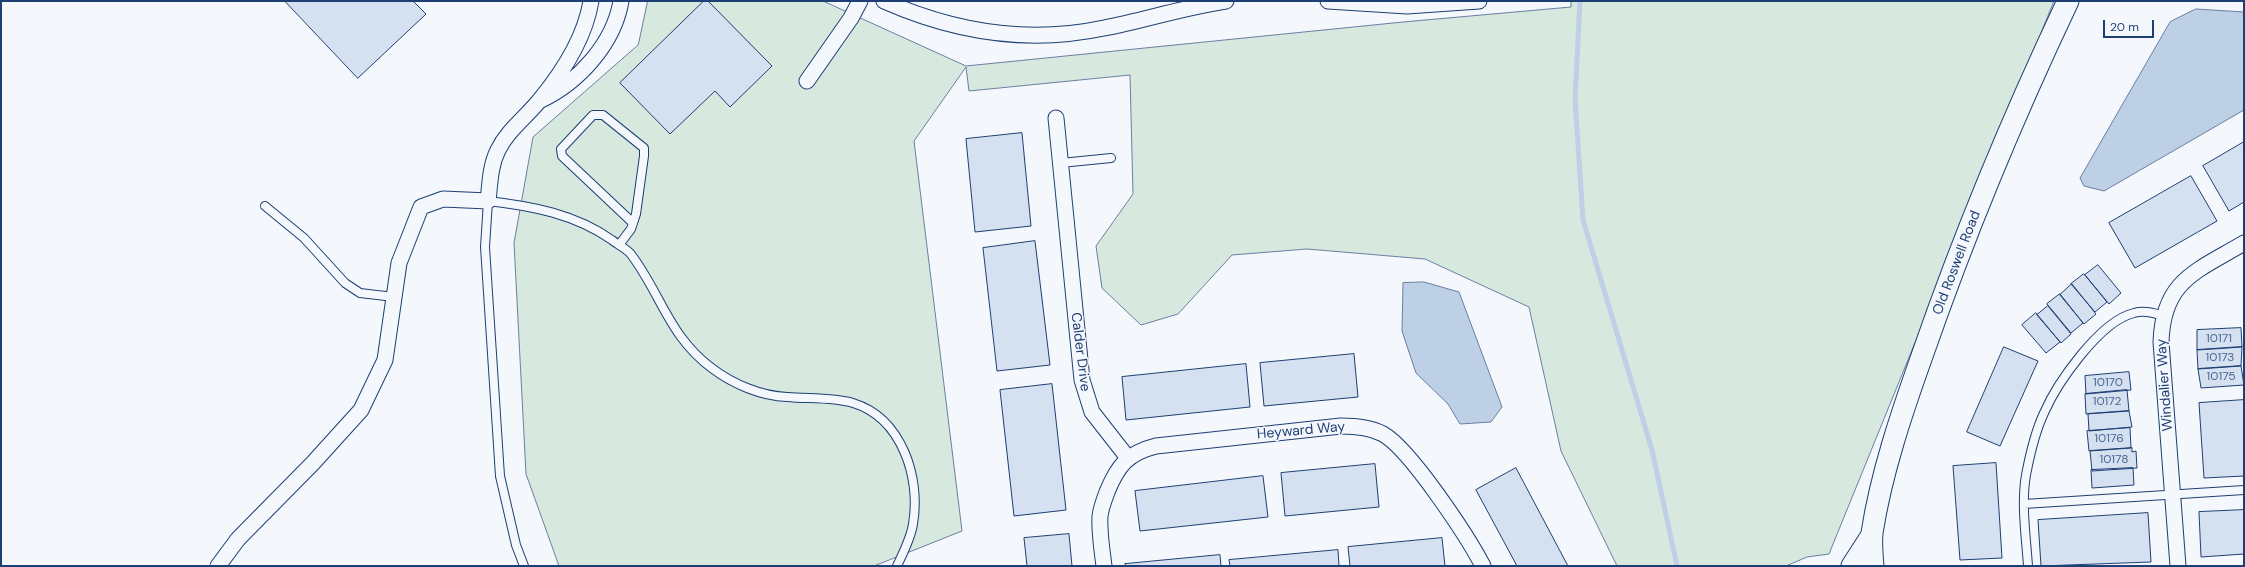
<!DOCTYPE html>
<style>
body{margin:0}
#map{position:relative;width:2245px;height:567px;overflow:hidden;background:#f4f7fb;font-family:"DM Sans",sans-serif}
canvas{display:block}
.frame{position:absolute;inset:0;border:2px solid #1d3f73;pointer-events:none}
.scale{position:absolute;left:2103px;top:20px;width:51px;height:18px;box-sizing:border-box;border:2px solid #1d3f73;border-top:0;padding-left:5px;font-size:12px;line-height:14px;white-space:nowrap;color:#1d3f73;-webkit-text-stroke:3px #f4f7fb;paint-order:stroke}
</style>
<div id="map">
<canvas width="2245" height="567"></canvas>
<div class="frame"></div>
<div class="scale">20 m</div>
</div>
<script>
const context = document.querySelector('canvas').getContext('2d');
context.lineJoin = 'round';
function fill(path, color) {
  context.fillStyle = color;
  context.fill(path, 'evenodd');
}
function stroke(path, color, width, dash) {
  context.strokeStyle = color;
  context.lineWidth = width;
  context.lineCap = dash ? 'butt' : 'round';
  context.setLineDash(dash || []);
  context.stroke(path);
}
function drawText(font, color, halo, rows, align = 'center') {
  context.font = font + ' "DM Sans",sans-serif';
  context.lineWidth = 3;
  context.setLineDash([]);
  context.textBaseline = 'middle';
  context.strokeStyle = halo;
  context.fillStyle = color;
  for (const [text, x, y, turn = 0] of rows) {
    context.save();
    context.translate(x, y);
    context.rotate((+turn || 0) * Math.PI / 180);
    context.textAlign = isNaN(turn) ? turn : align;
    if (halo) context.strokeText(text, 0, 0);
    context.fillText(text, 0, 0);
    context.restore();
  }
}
const green = new Path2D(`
 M648,1H823L966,66L1403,22L1571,7V1H2054L1829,554L1807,557L1786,566H1617L1561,451L1529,307L1425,259L1307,249L1232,255L1178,314L1141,325L1102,288L1096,246L1133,194L1130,75L969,91L966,67L914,141L962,531L874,566H559L526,474L514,243L533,137L638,45Z`);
const water = new Path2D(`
 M2196,9L2244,12V110L2104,191L2084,186L2080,178L2170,22Z
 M1424,282L1459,292L1502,407L1491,422L1460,424L1448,404L1416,373L1402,331L1403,283Z`);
const stream = new Path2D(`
 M1580,1L1575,99L1583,220L1652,450L1677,566`);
const building = new Path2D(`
 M285,1H413L426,14L358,78Z
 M704,1H708L772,66L730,107L715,91L670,134L620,83Z
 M1022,133L1031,226L975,232L966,139Z
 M2244,142V202L2229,211L2203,166Z
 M2191,176L2217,221L2135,268L2109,223Z
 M1035,241L1050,365L997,371L983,248Z
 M2098,265L2121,293L2109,304L2085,275Z
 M2084,274L2107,302L2095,312L2071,284Z
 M2072,284L2096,314L2084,324L2060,295Z
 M2060,294L2083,323L2071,333L2047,304Z
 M2048,306L2071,334L2061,343L2037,315Z
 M2036,313L2060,342L2046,353L2022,325Z
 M2241,328L2242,347L2197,350V330Z
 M2004,347L2038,361L2000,446L1967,432Z
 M2242,347L2241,366L2198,369L2197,350Z
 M1354,354L1358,397L1264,406L1260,363Z
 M1246,364L1250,407L1126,420L1122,377Z
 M2241,366L2244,385L2201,388L2198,369Z
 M2129,372L2131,390L2086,394L2085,376Z
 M1052,384L1066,510L1014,516L1000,390Z
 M2127,390L2129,411L2086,414L2085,394Z
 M2244,400V476L2204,478L2199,403Z
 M2129,411L2132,427L2089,431L2088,414Z
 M2130,428L2131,448L2089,451L2087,431Z
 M2132,448V452L2136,451L2137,468L2092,471L2090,451Z
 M1996,463L2002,558L1960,560L1953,466Z
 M1375,464L1379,507L1285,516L1281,473Z
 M1516,468L1568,566H1517L1476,490Z
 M2133,468L2134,485L2092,488L2091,470Z
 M1263,476L1268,517L1140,531L1135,491Z
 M2244,510V554L2201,557L2199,512Z
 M2148,513L2151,562L2041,566L2038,520Z
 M1069,534L1072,566H1027L1024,538Z
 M1442,538L1445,566H1350L1348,547Z
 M1338,550L1339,566H1230L1229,560Z
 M1220,555L1221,566H1126L1125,564Z`);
const lane = new Path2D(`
 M1061,163L1111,158
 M265,206L304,238L345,283L360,293L394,297
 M619,245L631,229L636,214L644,156V148L603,115H593L561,149L562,156L633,223
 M2024,504L2244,490
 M524,566L516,545L500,476L485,247L488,201C532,206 575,214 612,240C617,244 625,248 630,253C661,293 668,336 713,369C733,384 761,396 787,397C808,399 832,397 853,403C902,418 921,478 913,524C911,538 903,553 897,566
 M2028,566C2026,536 2021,504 2026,475C2030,454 2035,432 2044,413C2057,383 2100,321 2134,313C2144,310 2154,313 2164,316`);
const street = new Path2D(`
 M884,1C954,32 1029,44 1104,28C1145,20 1185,7 1226,1
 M1328,1L1407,6L1479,1
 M807,81L851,18L860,1
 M541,100C579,82 614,43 621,1
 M1056,118L1082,380L1092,412L1128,458
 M218,566L238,539L313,463L361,410L385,360L399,263L421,207L443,199L488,201C490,184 490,166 498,150C508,130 525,118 539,101C563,72 585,38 591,1
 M1104,566C1102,550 1099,532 1100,516C1101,508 1104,500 1107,492C1118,465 1128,453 1156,446L1341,426C1355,426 1370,427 1383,434C1410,449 1468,537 1483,566
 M2178,566L2161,342C2163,280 2197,271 2244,243`);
const secondary = new Path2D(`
 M1852,566L1872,535
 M1873,566C1872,555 1871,543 1872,533C1881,474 1902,412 1922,356C1964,235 2013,117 2068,1`);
const numberNames = [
 ["10171",2219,339],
 ["10173",2220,358],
 ["10175",2221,377],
 ["10170",2108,383],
 ["10172",2107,402],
 ["10176",2109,439],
 ["10178",2114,460]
];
const streetNames = [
 ["Old Roswell Road",1957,263,-69],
 ["Calder Drive",1080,352,83],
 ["Windalier Way",2165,385,-94],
 ["Heyward Way",1301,431,-5]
];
fill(green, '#d7e8df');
stroke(green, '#687fa3', 1);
fill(water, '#bed0e5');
stroke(water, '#687fa3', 1);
stroke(stream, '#bed0e5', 5);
fill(building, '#d5e0f0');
stroke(building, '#1d3f73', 1);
stroke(lane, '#1d3f73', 10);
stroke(street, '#1d3f73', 17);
stroke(secondary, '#1d3f73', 23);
stroke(lane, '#f4f7fb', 8);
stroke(street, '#f4f7fb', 15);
stroke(secondary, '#f4f7fb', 21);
drawText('12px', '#4b6792', null, numberNames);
drawText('14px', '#1d3f73', '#f4f7fb', streetNames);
</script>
